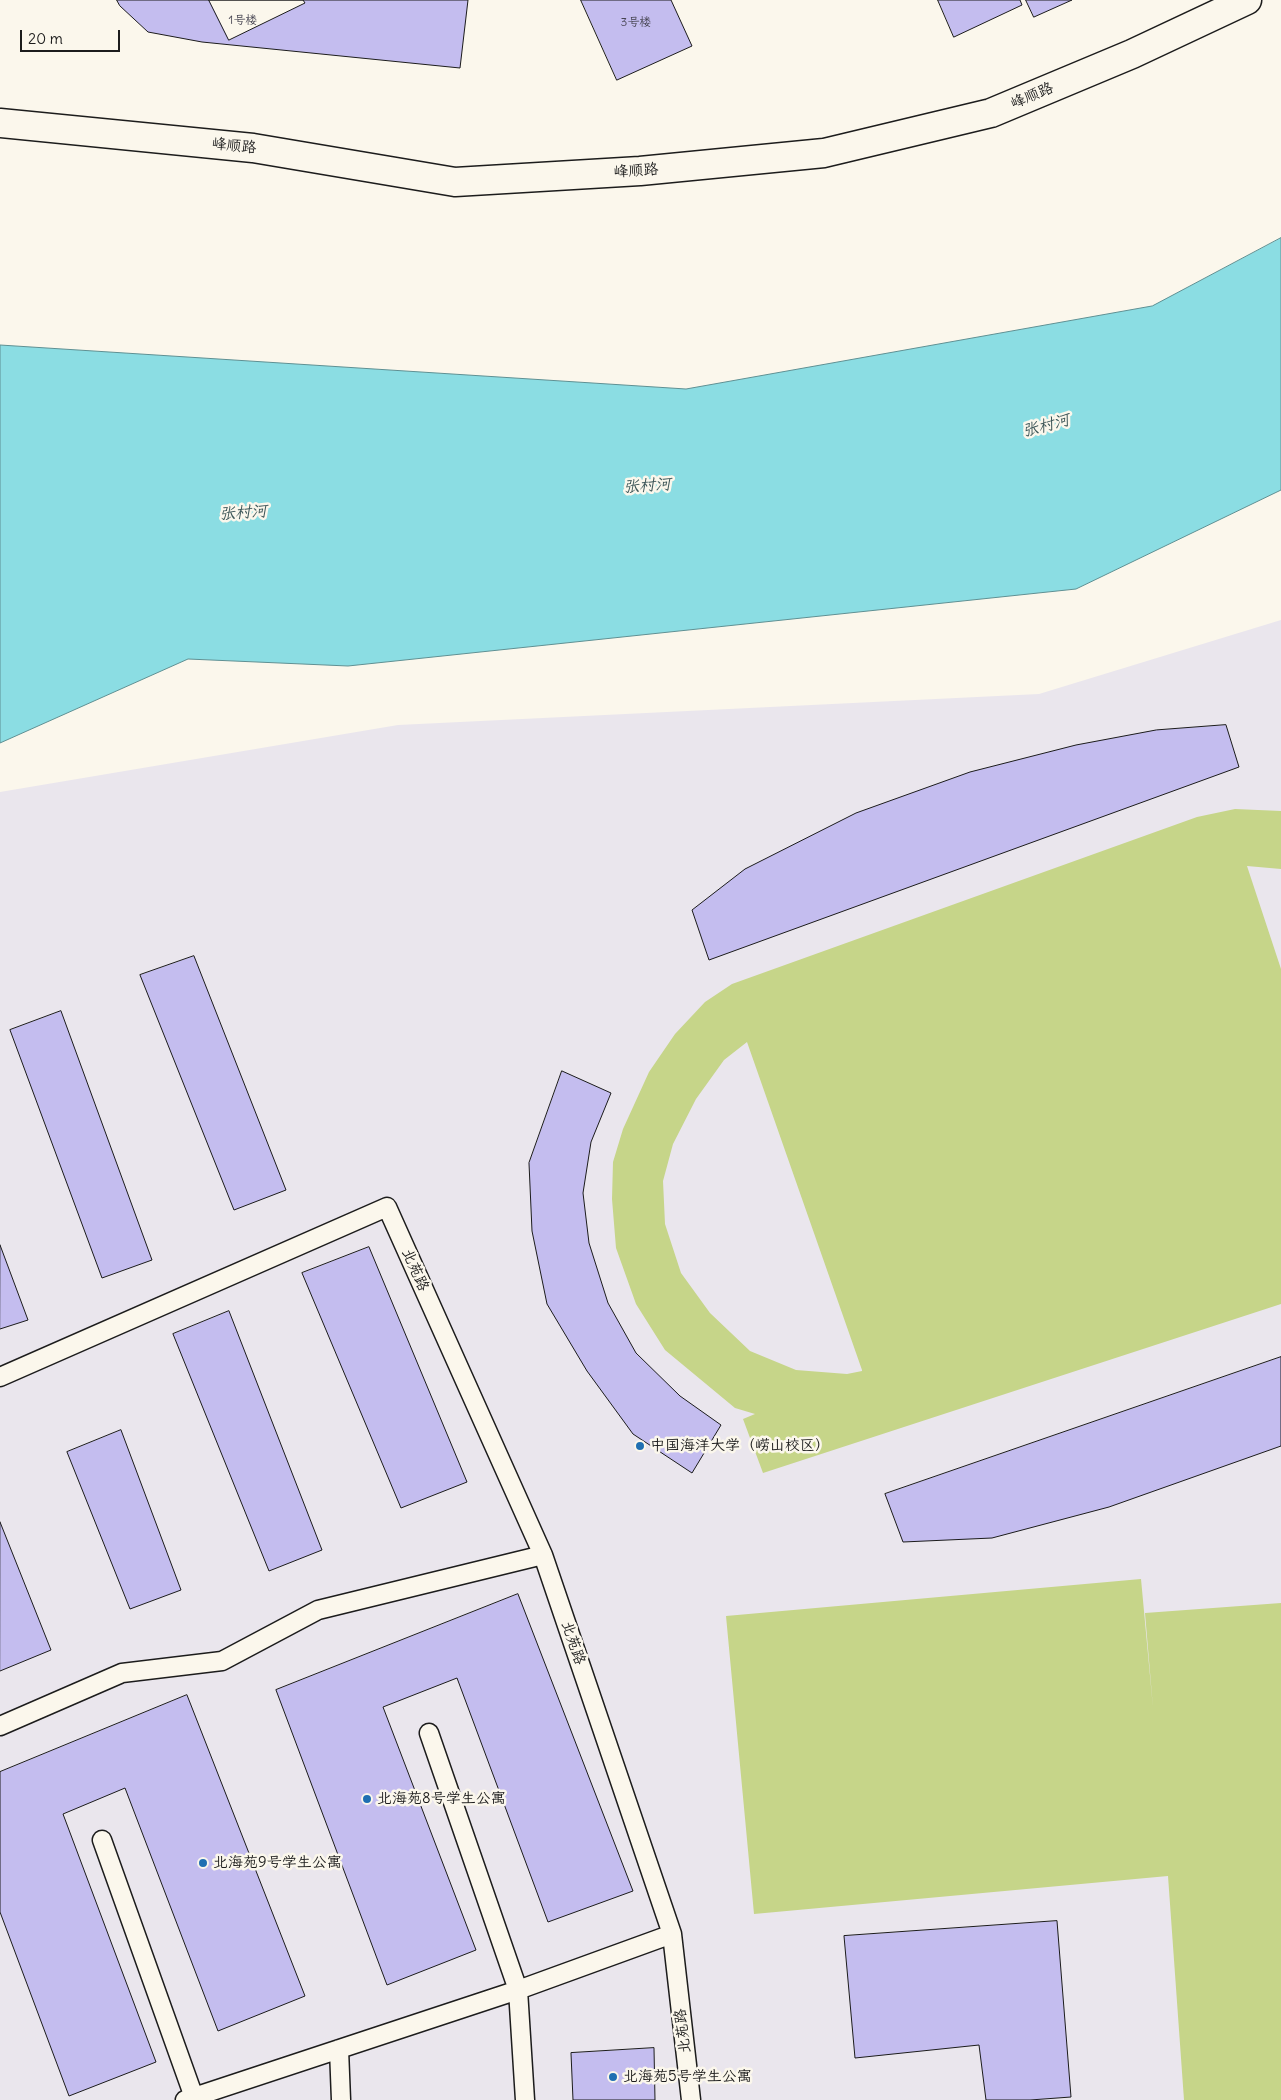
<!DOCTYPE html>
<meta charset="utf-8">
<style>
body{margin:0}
#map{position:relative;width:1281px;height:2100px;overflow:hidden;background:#fbf7ec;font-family:Delius,sans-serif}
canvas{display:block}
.scale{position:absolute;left:20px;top:30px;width:100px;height:22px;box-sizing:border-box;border:2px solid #1c1c1c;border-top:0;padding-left:6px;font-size:15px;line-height:18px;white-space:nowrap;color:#1c1c1c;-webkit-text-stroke:4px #fbf7ec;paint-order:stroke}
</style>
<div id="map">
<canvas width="1281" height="2100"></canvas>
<div class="scale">20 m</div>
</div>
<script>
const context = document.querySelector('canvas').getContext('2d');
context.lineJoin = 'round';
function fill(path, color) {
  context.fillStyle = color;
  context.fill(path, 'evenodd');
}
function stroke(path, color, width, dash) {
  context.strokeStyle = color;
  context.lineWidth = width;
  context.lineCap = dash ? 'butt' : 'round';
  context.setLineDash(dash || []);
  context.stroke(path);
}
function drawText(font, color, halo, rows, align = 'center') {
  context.font = font + ' Delius,"LXGW WenKai TC",sans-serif';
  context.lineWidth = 5;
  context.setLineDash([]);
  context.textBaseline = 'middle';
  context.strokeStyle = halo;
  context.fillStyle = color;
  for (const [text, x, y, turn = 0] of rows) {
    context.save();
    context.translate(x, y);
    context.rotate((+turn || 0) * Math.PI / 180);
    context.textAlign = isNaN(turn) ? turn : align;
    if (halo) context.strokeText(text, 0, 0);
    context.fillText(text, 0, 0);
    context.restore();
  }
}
const built = new Path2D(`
 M1281,620V2100H0V792L398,725L1039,694Z`);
const green = new Path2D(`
 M1235,809L1281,811V869L1247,866L1281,969V1304L763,1473L743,1419L755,1414L735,1408L665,1350L636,1304L616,1248L612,1199L613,1162L623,1129L649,1072L675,1034L705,1002L732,984L1197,817ZM747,1042L862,1370V1371L847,1374L796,1370L750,1351L710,1313L681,1273L665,1224L663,1181L673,1144L696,1099L724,1060Z
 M1141,1579L1153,1708L1145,1613L1281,1603V2100H1184L1168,1876L754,1914L726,1616Z`);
const water = new Path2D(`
 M1281,238V490L1076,589L348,666L188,659L0,743V345L686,389L1152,306Z`);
const building = new Path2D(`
 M117,0H468L460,68L202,42L148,32L120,6Z
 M209,0H303L305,3L229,40Z
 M581,0H671L692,46L617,80Z
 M938,0H1020L1022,5L954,37Z
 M1026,0H1072L1034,17Z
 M1226,725L1239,767L709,960L692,910L745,869L856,813L970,772L1076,745L1156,730Z
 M194,956L286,1190L234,1210L140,975Z
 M61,1011L152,1260L102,1278L10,1030Z
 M562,1071L611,1093L591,1142L583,1193L589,1243L608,1303L636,1353L680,1396L721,1425L692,1473L633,1434L587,1371L547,1304L532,1231L529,1163Z
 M0,1245L28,1320L0,1329Z
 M369,1247L467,1482L401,1508L302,1273Z
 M229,1311L322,1550L269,1571L173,1334Z
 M1281,1357V1446L1109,1507L992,1538L903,1542L885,1494Z
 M121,1430L181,1590L130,1609L67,1452Z
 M0,1522L51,1650L0,1671Z
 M518,1594L633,1891L548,1922L457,1678L383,1707L476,1950L387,1985L276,1690Z
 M187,1695L305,1996L218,2031L125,1788L63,1814L156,2062L69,2096L0,1912V1772Z
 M1057,1921L1071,2097L1030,2100H986L979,2045L855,2058L844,1936Z
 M654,2048L655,2100H573L571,2053Z`);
const lane = new Path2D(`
 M0,1377L387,1207L543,1555L672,1934L691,2100
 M0,1726L122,1673L222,1661L318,1610L543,1555
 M429,1733L518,1990L525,2100
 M102,1840L195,2100
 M339,2049L341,2100
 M185,2100L518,1990L672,1934`);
const street = new Path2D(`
 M0,123L253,148L455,182L640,171L824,153L991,113L1132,54L1247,0`);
const markers = [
 [640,1446,5,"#1f6fb2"],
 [367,1799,5,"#1f6fb2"],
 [203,1863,5,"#1f6fb2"],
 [613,2077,5,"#1f6fb2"]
];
const numberNames = [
 ["1号楼",243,21],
 ["3号楼",636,23]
];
const streetNames = [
 ["峰顺路",1032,96,-23],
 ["峰顺路",234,146,6],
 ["峰顺路",636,171,-4],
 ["北苑路",415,1270,66],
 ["北苑路",573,1643,71],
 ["北苑路",683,2031,-97]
];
const poiNames = [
 ["中国海洋大学（崂山校区）",650,1446],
 ["北海苑8号学生公寓",377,1799],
 ["北海苑9号学生公寓",213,1863],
 ["北海苑5号学生公寓",623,2077]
];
const waterNames = [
 ["张村河",1046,426,-15],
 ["张村河",647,486,-4],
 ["张村河",243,513,-4]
];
fill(built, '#eae6ed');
fill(green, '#c6d589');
fill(water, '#8bdde3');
stroke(water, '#5f9093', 1);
fill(building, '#c4bdef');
stroke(building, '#1c1c1c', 1);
stroke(lane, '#1c1c1c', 21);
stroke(street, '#1c1c1c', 31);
stroke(lane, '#fbf7ec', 18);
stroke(street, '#fbf7ec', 28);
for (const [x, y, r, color] of markers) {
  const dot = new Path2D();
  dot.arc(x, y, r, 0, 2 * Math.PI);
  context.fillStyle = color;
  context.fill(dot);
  stroke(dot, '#fbf7ec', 2);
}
drawText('12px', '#464451', null, numberNames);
drawText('15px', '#1c1c1c', '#fbf7ec', streetNames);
drawText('15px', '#1c1c1c', '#fbf7ec', poiNames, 'left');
drawText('italic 16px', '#3d5658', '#fbf7ec', waterNames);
</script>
